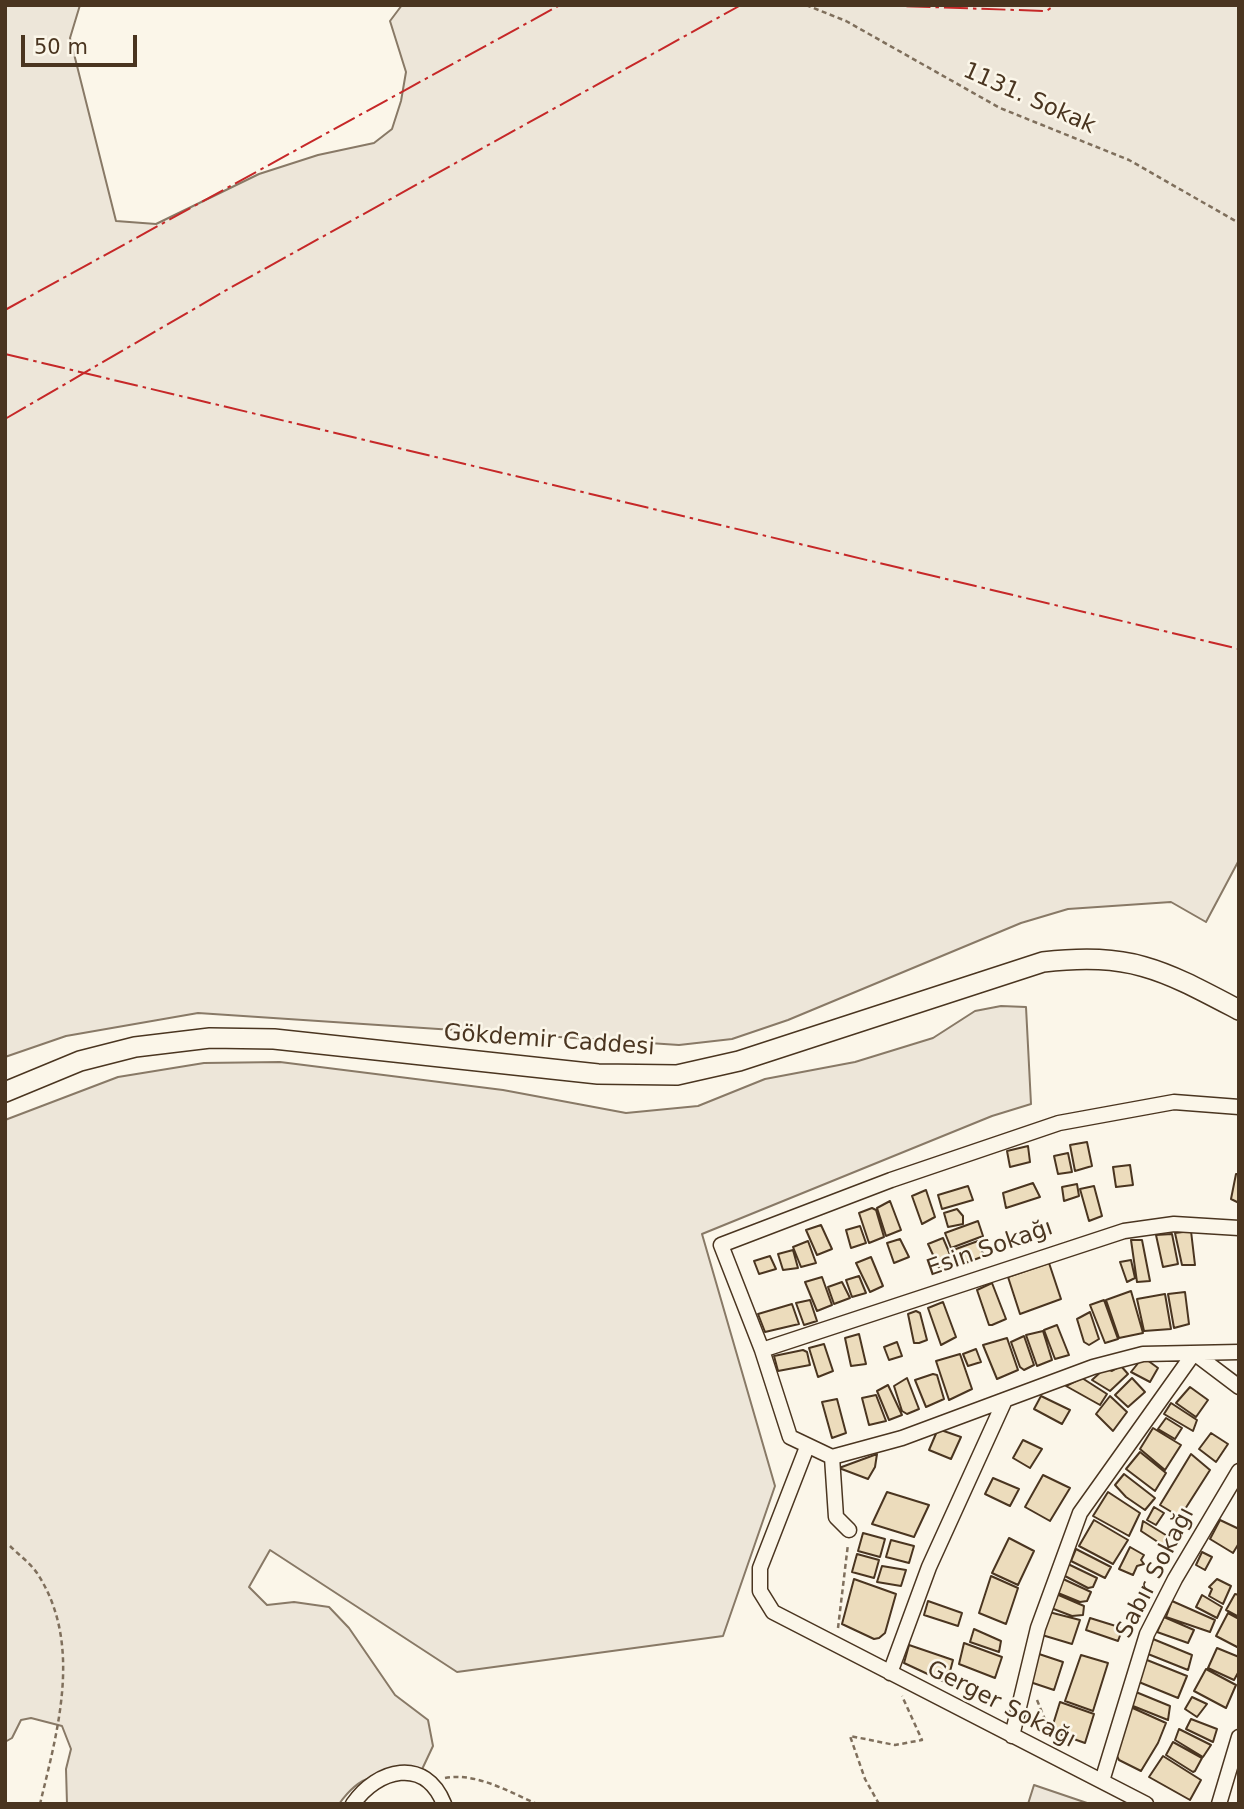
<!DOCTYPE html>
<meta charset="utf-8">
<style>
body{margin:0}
#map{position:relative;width:1244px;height:1809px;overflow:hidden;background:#fbf6e9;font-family:"DejaVu Sans",sans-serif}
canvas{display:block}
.frame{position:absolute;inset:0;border:7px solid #4a3520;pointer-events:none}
.scale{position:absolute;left:21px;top:35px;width:116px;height:32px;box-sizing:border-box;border:4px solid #4a3520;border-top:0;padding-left:9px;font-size:21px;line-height:24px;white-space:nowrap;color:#4a3520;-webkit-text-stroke:5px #fbf6e9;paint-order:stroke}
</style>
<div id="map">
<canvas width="1244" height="1809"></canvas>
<div class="frame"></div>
<div class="scale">50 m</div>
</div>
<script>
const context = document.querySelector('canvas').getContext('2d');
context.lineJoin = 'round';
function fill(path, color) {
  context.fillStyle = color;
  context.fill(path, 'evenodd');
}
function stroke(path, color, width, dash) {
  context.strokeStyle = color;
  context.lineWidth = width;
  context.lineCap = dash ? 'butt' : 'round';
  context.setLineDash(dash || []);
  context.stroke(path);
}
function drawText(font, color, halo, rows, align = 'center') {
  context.font = font + ' "DejaVu Sans",sans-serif';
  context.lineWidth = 5;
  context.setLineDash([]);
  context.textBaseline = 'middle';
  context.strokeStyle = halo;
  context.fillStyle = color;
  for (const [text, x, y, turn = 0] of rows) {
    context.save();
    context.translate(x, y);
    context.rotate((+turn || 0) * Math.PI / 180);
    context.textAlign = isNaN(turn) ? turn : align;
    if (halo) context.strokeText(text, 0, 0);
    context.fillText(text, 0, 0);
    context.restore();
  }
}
const green = new Path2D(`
 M5,5H80L70,38L116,221L156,224L259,174L318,155L374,143L392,129L401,101L406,72L390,21L402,5H1239V860L1206,922L1171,902L1068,909L1021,923L788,1020L732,1039L679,1045L198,1013L66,1036L5,1057Z
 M1001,1006L1026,1007L1031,1104L992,1116L702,1234L775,1486L723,1636L457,1672L270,1550L249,1587L267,1605L294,1602L329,1607L349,1628L395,1695L428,1720L433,1746L417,1780C380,1775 364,1769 339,1804H67L66,1769L71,1749L62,1726L31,1718L21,1720L12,1738L5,1742V1120L118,1077L204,1063L280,1062L503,1090L626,1113L698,1106L765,1079L855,1062L933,1038L975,1011Z
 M1034,1785L1090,1804H1028Z`);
const building = new Path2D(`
 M1087,1142L1092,1166L1075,1171L1070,1145Z
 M1028,1146L1030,1162L1010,1167L1007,1151Z
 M1068,1153L1072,1172L1058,1174L1054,1156Z
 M1130,1165L1133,1185L1116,1187L1113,1167Z
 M1236,1174H1239V1203L1231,1199Z
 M1033,1183L1040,1197L1006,1208L1003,1193Z
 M1077,1184L1079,1196L1064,1201L1062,1187Z
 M968,1186L973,1200L942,1209L938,1195Z
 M1094,1186L1102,1216L1089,1221L1080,1189Z
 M926,1190L935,1217L922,1224L912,1196Z
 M890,1201L901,1230L886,1236L877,1208Z
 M872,1208L876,1210L884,1237L869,1243L859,1213Z
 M957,1209L963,1216V1224L948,1227L944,1213Z
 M978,1221L983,1236L951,1248L945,1233Z
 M821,1225L832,1249L817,1255L806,1230Z
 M860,1226L866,1243L851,1248L846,1230Z
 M1191,1231L1195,1265H1182L1175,1233Z
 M1172,1234L1178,1264L1163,1267L1156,1235Z
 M943,1238L954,1264L940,1270L928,1244Z
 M900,1239L909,1257L894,1263L887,1243Z
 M1131,1240H1142L1150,1281L1137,1282Z
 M808,1241L816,1263L801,1267L793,1247Z
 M978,1241L984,1256L958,1266L953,1250Z
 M793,1250L798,1268L783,1270L778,1254Z
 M770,1256L776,1269L759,1274L754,1261Z
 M871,1257L883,1286L870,1292L856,1263Z
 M1131,1260L1135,1278L1127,1282L1120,1262Z
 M1049,1263L1061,1299L1020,1314L1008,1277Z
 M859,1276L866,1293L852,1297L846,1280Z
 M822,1277L832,1305L817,1311L805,1282Z
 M842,1282L850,1298L834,1304L828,1287Z
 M992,1283L1006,1319L992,1325H989L977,1290Z
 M1131,1291L1143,1333L1119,1338L1106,1300Z
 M1185,1292L1189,1324L1174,1328L1168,1294Z
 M1165,1294L1171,1329L1144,1331L1137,1299Z
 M810,1300L817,1321L804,1325L796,1303Z
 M1104,1300L1118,1339L1105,1343L1090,1305Z
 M943,1302L956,1337L941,1345L928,1308Z
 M792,1304L799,1324L765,1332L758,1314Z
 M916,1311L920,1313L927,1340L919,1343H914L908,1314Z
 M1090,1312L1099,1339L1089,1345L1084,1342L1077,1319Z
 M1057,1325L1069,1355L1055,1359L1044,1330Z
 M1043,1331L1052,1360L1037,1366L1026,1335Z
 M859,1334L866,1364L851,1366L845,1338Z
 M1024,1336L1034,1365L1024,1370L1020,1367L1011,1342Z
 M1007,1338L1018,1370L997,1379L983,1345Z
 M897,1342L902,1356L889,1360L884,1347Z
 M824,1344L833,1371L818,1377L809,1348Z
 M976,1349L981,1362L968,1366L963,1354Z
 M803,1350L807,1352L810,1365L778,1371L774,1356Z
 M960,1354L972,1389L949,1400L936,1361Z
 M1143,1357L1158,1368L1150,1382L1131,1372Z
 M1121,1366L1128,1374L1110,1391L1092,1380L1105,1368L1112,1371Z
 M933,1374L937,1375L944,1399L926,1407L915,1380Z
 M907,1378L919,1409L907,1414L902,1411L894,1386Z
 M1082,1378L1107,1394L1100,1405L1066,1386Z
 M1132,1378L1145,1392L1128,1407L1115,1395Z
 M888,1385L902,1415L889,1420L877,1391Z
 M1190,1387L1208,1400L1196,1417L1176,1403Z
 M876,1395L886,1421L869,1425L862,1398Z
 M1041,1396L1070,1410L1062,1424L1034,1409Z
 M1110,1396L1127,1412L1113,1431L1096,1414Z
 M837,1399L846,1433L832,1438L822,1402Z
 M1171,1403L1197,1420L1193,1431L1164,1414Z
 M1166,1418L1182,1428L1175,1439L1158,1429Z
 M1153,1428L1181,1445L1165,1470L1140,1449Z
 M938,1429L961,1437L951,1459L929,1450Z
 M1211,1433L1228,1444L1216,1462L1199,1449Z
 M1023,1440L1042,1449L1030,1468L1013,1458Z
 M1140,1452L1166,1473L1155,1491L1126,1469Z
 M877,1454L875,1467L868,1479L839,1468Z
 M1191,1454L1210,1470L1180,1517L1160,1505Z
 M1124,1474L1155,1498L1145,1510L1126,1497L1115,1485Z
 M1043,1475L1070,1488L1050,1521L1025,1507Z
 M993,1478L1019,1489L1010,1506L985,1494Z
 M887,1492L929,1505L914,1537L872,1524Z
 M1108,1492L1140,1513L1129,1536L1093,1516Z
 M1154,1507L1164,1513L1156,1525L1147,1520Z
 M1094,1520L1128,1540L1113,1564L1079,1546Z
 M1220,1520L1239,1529V1543L1233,1553L1210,1539Z
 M1143,1521L1169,1537L1164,1546L1141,1531Z
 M863,1533L885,1539L880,1557L858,1551Z
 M1009,1538L1034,1551L1018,1585L992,1573Z
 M891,1540L914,1546L909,1563L886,1557Z
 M1130,1547L1144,1555L1141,1560L1144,1564L1137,1566L1133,1575L1119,1569Z
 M1076,1549L1111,1567L1105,1578L1071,1561Z
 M1202,1552L1212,1557L1205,1570L1196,1565Z
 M857,1554L879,1560L874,1578L852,1572Z
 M1068,1564L1097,1578L1093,1587L1088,1588L1063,1575Z
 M882,1566L906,1570L901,1586L877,1582Z
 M991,1576L1018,1588L1006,1624L979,1613Z
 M1061,1578L1091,1592L1087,1601L1080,1602L1058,1593Z
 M854,1579L896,1594L885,1633L879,1638L874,1639L842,1624Z
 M1217,1579L1231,1586L1223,1604L1209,1596L1212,1589L1209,1587Z
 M1054,1593L1084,1606L1083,1615L1072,1616L1051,1608Z
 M1235,1594L1239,1595V1617L1226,1610Z
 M1202,1595L1222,1607L1217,1618L1196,1607Z
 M928,1601L962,1613L958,1626L924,1615Z
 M1172,1601L1215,1620L1210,1632L1166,1617Z
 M1049,1612L1080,1620L1072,1644L1042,1635Z
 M1228,1613L1239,1619V1648L1216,1636Z
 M1164,1617L1194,1630L1188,1643L1157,1632Z
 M1090,1618L1119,1627L1122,1630L1118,1641L1086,1630Z
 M974,1629L1001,1641L999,1652L970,1642Z
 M1153,1639L1192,1655L1188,1670L1148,1654Z
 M964,1643L1002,1657L995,1678L959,1664Z
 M909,1645L953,1660L947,1683L904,1663Z
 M1217,1648L1239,1657V1671L1234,1680L1208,1668Z
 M1039,1654L1063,1662L1054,1690L1030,1682Z
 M1081,1655L1108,1663L1093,1711L1065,1701Z
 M1142,1658L1187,1676L1178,1698L1134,1680Z
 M1206,1669L1236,1685L1226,1708L1194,1691Z
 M1131,1690L1170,1706L1168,1720L1128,1704Z
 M1192,1697L1207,1704L1197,1717L1185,1709Z
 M1060,1702L1094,1714L1085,1743L1051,1731Z
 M1126,1705L1166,1723L1158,1743L1141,1771L1119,1760L1113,1748Z
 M1191,1719L1217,1729L1213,1742L1186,1729Z
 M1179,1729L1211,1745L1203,1757L1175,1740Z
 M1173,1742L1202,1758L1195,1771L1193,1772L1166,1755Z
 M1163,1756L1201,1780L1190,1800L1149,1777Z`);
const path = new Path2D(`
 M806,5L846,21L1000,108L1129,160L1239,223
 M10,1546C19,1555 30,1563 37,1573C83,1643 58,1729 40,1804
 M838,1628L848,1544
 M1037,1700L1053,1739
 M445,1778C476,1772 509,1792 537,1804
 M879,1804L865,1779L850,1736L895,1745L922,1740L902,1696`);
const street = new Path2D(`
 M1239,1107L1174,1102L1059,1123L891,1180L721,1245L762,1350L790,1437L832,1457L902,1438L1093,1367L1143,1354L1239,1352
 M762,1350L1124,1231L1174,1224L1239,1228
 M807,1447L760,1568V1591L773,1612L1146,1804
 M832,1457L836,1517L849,1530
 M890,1673L929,1567L1005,1400
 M1012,1736L1038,1628L1080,1513L1194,1353L1239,1387
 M1102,1781L1147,1634L1175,1579L1239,1471
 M353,1804C377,1769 425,1756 444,1804
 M1219,1804L1239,1737`);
const secondary = new Path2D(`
 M5,1092L80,1061L135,1047L210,1038L274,1039L598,1074L677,1075L739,1061L1043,962C1132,952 1163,970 1239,1010`);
const power = new Path2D(`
 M869,5L1046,11L1056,5
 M5,310L560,5
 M5,354L1239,649
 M5,419L230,288L741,5`);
const streetNames = [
 ["1131. Sokak",1029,99,24],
 ["Gökdemir Caddesi",549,1041,4],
 ["Esin Sokağı",990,1249,-19],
 ["Sabır Sokağı",1156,1573,-63],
 ["Gerger Sokağı",1001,1705,27]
];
fill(green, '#ede6d9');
stroke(green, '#887966', 2);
fill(building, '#ecdcbc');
stroke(building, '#4a3520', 2);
stroke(street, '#4a3520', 17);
stroke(secondary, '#4a3520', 22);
stroke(path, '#7f6f5c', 2.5, [5, 3.5]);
stroke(street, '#fbf6e9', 14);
stroke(secondary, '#fbf6e9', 19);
stroke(power, '#c62828', 2, [24, 5, 3.5, 5]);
drawText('23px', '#4a3520', '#fbf6e9', streetNames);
</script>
